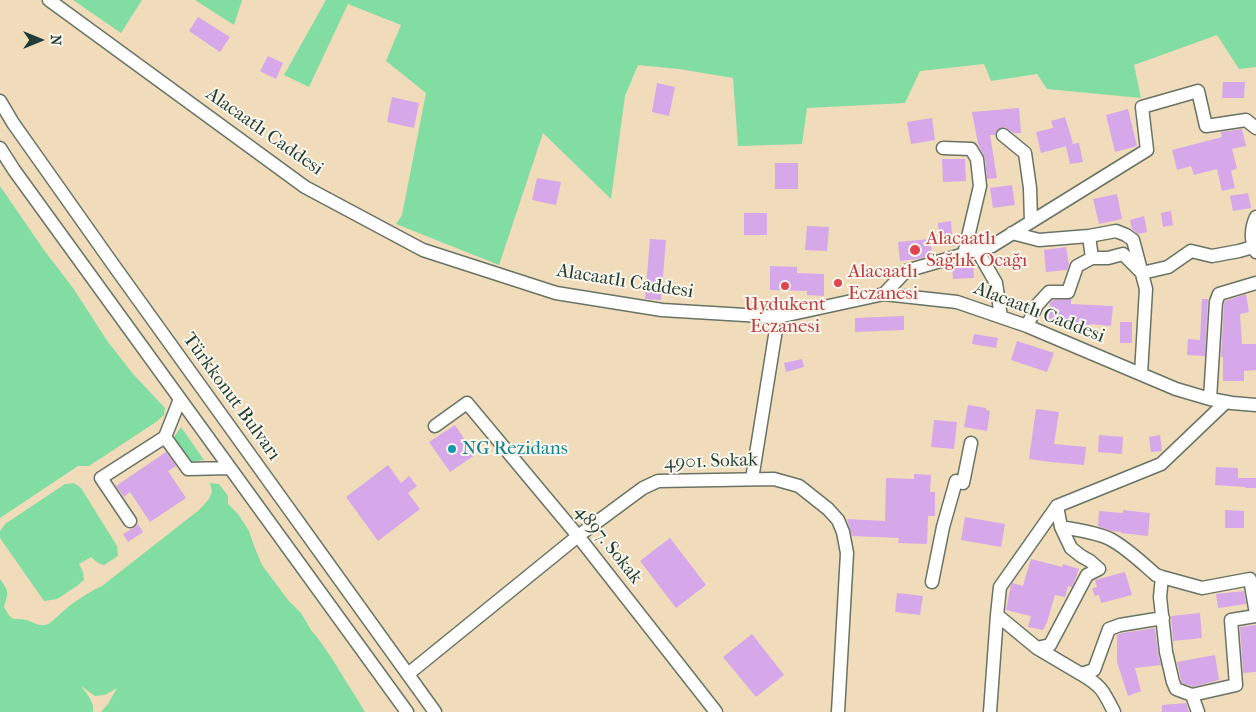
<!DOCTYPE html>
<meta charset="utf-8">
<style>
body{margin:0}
#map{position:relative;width:1256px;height:712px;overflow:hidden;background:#f0dbba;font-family:"IM FELL French Canon",serif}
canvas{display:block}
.north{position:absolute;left:15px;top:15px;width:50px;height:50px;-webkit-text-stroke:4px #fbf7ec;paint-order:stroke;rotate:90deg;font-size:14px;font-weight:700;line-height:20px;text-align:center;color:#1f3d34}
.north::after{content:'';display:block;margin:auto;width:18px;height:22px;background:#1f3d34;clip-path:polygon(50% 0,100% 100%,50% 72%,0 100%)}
</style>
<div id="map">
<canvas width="1256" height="712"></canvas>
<div class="north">N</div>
</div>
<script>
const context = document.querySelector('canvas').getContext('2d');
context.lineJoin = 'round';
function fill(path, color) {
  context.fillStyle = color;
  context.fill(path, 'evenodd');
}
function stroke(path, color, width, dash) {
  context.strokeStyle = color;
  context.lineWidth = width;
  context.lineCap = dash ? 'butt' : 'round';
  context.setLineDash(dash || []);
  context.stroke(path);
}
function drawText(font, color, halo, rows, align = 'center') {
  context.font = font + ' "IM FELL French Canon",serif';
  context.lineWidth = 4;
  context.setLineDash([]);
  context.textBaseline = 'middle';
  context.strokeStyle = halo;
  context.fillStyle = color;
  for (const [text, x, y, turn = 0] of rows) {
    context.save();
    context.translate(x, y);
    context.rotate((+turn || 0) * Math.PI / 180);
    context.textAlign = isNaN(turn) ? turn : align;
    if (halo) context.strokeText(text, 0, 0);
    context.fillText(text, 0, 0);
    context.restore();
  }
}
const green = new Path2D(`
 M73,0H142L121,33Z
 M195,0H242L234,25Z
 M326,0H1256V67L1239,69L1217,35L1134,65L1141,98L1047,89L1037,74L991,81L984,64L920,71L905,103L807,108L802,144L738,146L733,78L679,69L638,65L625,96L611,199L543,133L499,265L396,224L402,215L426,93L386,61L401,25L348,4L309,87L284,75Z
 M0,186L44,250L73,288L108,342L134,375L165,408L164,415L156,422L89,466H78L0,518Z
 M181,427L204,460L188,462L172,440Z
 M74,483L81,488L117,546L118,556L104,565L98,563L91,557L79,564L83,572L84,580L77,586L57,599L44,601L0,538V531L5,524L65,484Z
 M210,483L219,484L228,496V504L238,514L249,531L254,546L262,565L288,600L301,613L311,630L317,637L331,657L365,712H101L108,704L117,688L105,695L95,696L81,686C86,693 95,702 93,712H0V579C10,593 8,592 4,607C13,623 11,617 26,620C32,621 37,626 44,625C49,625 53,620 57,617C70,604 85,594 102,586L199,510L209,499L212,492Z`);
const building = new Path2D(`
 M198,17L230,37L220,52L189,31Z
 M268,56L283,63L276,79L260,71Z
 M1223,82H1245L1244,98H1222Z
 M657,83L675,87L669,116L652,112Z
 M392,97L419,103L414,128L387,122Z
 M1019,108L1021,133H1014L1004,127L997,130L995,135H990L997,178L987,179L985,158L978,144L972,112Z
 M1128,109L1137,146L1115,152L1106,115Z
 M1065,117L1073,143L1071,144L1079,143L1083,162L1070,164L1066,146L1041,153L1036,132L1053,128L1051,121Z
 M932,118L935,140L911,144L907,122Z
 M1242,129L1246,146L1232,149L1237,168L1231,171L1235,188L1222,191L1217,169L1194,175L1191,166L1177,170L1172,150L1222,137L1221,132Z
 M942,159H965L966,181L943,182Z
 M775,163H798V189H775Z
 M537,178L561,182L556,205L532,200Z
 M1012,185L1015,205L993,208L990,188Z
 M1248,193L1251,208L1233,211L1230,196Z
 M1117,194L1122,219L1099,224L1093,199Z
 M1171,211L1173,225L1163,227L1161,213Z
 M744,213H767V235H744Z
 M1144,216L1147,232L1138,234L1132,229L1130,220Z
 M951,221L952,236L939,237L938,223Z
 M807,226L829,227L827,251L805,250Z
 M650,239L666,240L661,300L645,299Z
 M930,239L932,255L918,259L900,261L898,242Z
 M1066,247L1069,265L1067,270L1046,272L1044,250Z
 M973,260L974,278L953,279L952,266Z
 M770,266L797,267V273L824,274V296L807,295V291L770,290Z
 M1246,294L1249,312L1240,314L1242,344H1256V370L1244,371V381H1223V357H1221L1224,304L1225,301Z
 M1071,299V304L1113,306L1111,326L1090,324V325L1049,322L1050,302L1053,300Z
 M1202,299H1208L1205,356L1187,355L1188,339L1200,340Z
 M904,316V330L855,332V318Z
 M1120,322H1132V343H1120Z
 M974,334L998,338L996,348L972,344Z
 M1017,341L1054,353L1047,372L1011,360Z
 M802,359L804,367L786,372L784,363Z
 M968,405L986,408V410L990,411L987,431L964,427Z
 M1036,409L1059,412L1054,444L1086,447L1084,465L1050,462L1029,459Z
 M934,420L957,422L954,449L931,447Z
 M455,425L475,455L450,472L429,442Z
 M1099,435L1123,437L1122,454L1098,452Z
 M1160,435L1162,451L1151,452L1149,437Z
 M166,452L176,466L168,471L186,498L150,522L130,492L124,497L116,486Z
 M388,465L401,483L409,476L417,486L408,493L420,509L378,541L346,497Z
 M1216,467L1238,468V478H1256V488H1245V487L1215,485Z
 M914,474L931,475L930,492H935V516H928L927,544L898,543L899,538L852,536L847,519L885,521L886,478L914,479Z
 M1123,510L1150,513L1148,536L1121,533V532L1111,531L1098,526L1099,511L1123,513Z
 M1225,510L1244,511V528H1225Z
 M965,517L1005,524L1001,547L961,540Z
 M138,524L143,532L128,542L123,534L135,527Z
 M670,538L706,585L676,608L640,561Z
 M1031,559L1062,567L1063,564L1079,569L1075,580L1072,587L1068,586L1065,597L1055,595L1047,622L1043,630L1028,627L1031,616L1006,610L1011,585L1012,583L1023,586Z
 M1125,572L1132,595L1101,603L1099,595L1095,596L1092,588L1097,587L1095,580Z
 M1244,591L1246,604L1218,608L1216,594Z
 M897,593L923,596L920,615L895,612Z
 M1200,613L1202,638L1173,641L1171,616Z
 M1256,625V672L1243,673L1240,627Z
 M1155,628L1158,653L1161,665L1135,668L1141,691L1128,696L1117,662V635L1122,633Z
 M752,634L784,675L756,697L723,657Z
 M1215,655L1219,680L1193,687L1182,683L1177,662Z
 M1186,703L1189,712H1162V705Z`);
const minor = new Path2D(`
 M49,0L305,187L423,250L556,293L662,310L778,317L884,294L957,302L1027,326L1176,389L1210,399L1232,403L1256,405
 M0,101L13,123L112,263L435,712
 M1003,135L1025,153L1030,188L1031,222
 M0,148L14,170L407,712
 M943,148L971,149L977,159L980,186L964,254
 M1256,217C1251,228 1250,241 1256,252
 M1012,233L1039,240L1089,236L1116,231L1126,235L1133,240L1146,289L1141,374
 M1089,236L1092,258H1108L1123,254L1142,273L1168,267L1191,251L1212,256L1239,251L1253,247
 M977,250L996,283L1001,317
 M884,294L906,271L992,246L1147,150L1142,107L1198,91L1206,126L1246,120L1256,128
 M1027,326L1037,305L1049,292H1068L1077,266L1092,258
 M1210,399L1216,302L1219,294L1256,283
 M435,426L467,403L578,536L716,712
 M165,437L188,469L229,468
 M752,479L778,317
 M963,483L971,443
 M1057,506L1061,527C1077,530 1095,532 1110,539C1127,548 1141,562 1156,575L1162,577L1202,588L1250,579L1256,614
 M130,521L101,478L165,437L180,399
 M1162,577L1160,597L1166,652L1173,682L1176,689L1192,695L1198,712
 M932,582L943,527L956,481
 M997,615L1037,648L1081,674L1094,670L1109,629L1120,625L1163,618
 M1037,648L1050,645L1087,575L1099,569L1090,561L1081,556L1071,548L1061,527
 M408,674L578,536L643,488L658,481L774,479L799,486L828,509L838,520L843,532L847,553L838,712
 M1081,674C1102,686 1104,692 1114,712
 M1192,695L1236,685L1231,620L1256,616
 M990,712L997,615L1000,587L1057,506L1161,464L1226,402`);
const markers = [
 [915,250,6,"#e0444e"],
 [838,283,5,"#e0444e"],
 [785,286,5,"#e0444e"],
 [452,449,5,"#0f9aa8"]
];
const streetNames = [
 ["Alacaatlı Caddesi",264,132,35],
 ["Alacaatlı Caddesi",625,282,9],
 ["Alacaatlı Caddesi",1039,313,21],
 ["Türkkonut Bulvarı",231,397,54],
 ["4901. Sokak",711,462,-2],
 ["4897. Sokak",608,545,51]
];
const healthNames = [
 ["Alacaatlı",926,239],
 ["Sağlık Ocağı",926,261],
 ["Alacaatlı",848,272],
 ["Eczanesi",848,294],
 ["Uydukent",785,305,"center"],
 ["Eczanesi",785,327,"center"]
];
const cultureNames = [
 ["NG Rezidans",462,449]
];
fill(green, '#82dda3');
fill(building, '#d6a8e9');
stroke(minor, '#687463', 15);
stroke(minor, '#fff', 12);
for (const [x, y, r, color] of markers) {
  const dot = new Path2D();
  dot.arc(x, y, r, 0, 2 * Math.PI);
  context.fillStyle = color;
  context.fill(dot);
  stroke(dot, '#fbf7ec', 2);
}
drawText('19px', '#1f3d34', '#fbf7ec', streetNames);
drawText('19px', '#be3a42', '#fbf7ec', healthNames, 'left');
drawText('19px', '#0d838f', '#fbf7ec', cultureNames, 'left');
</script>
